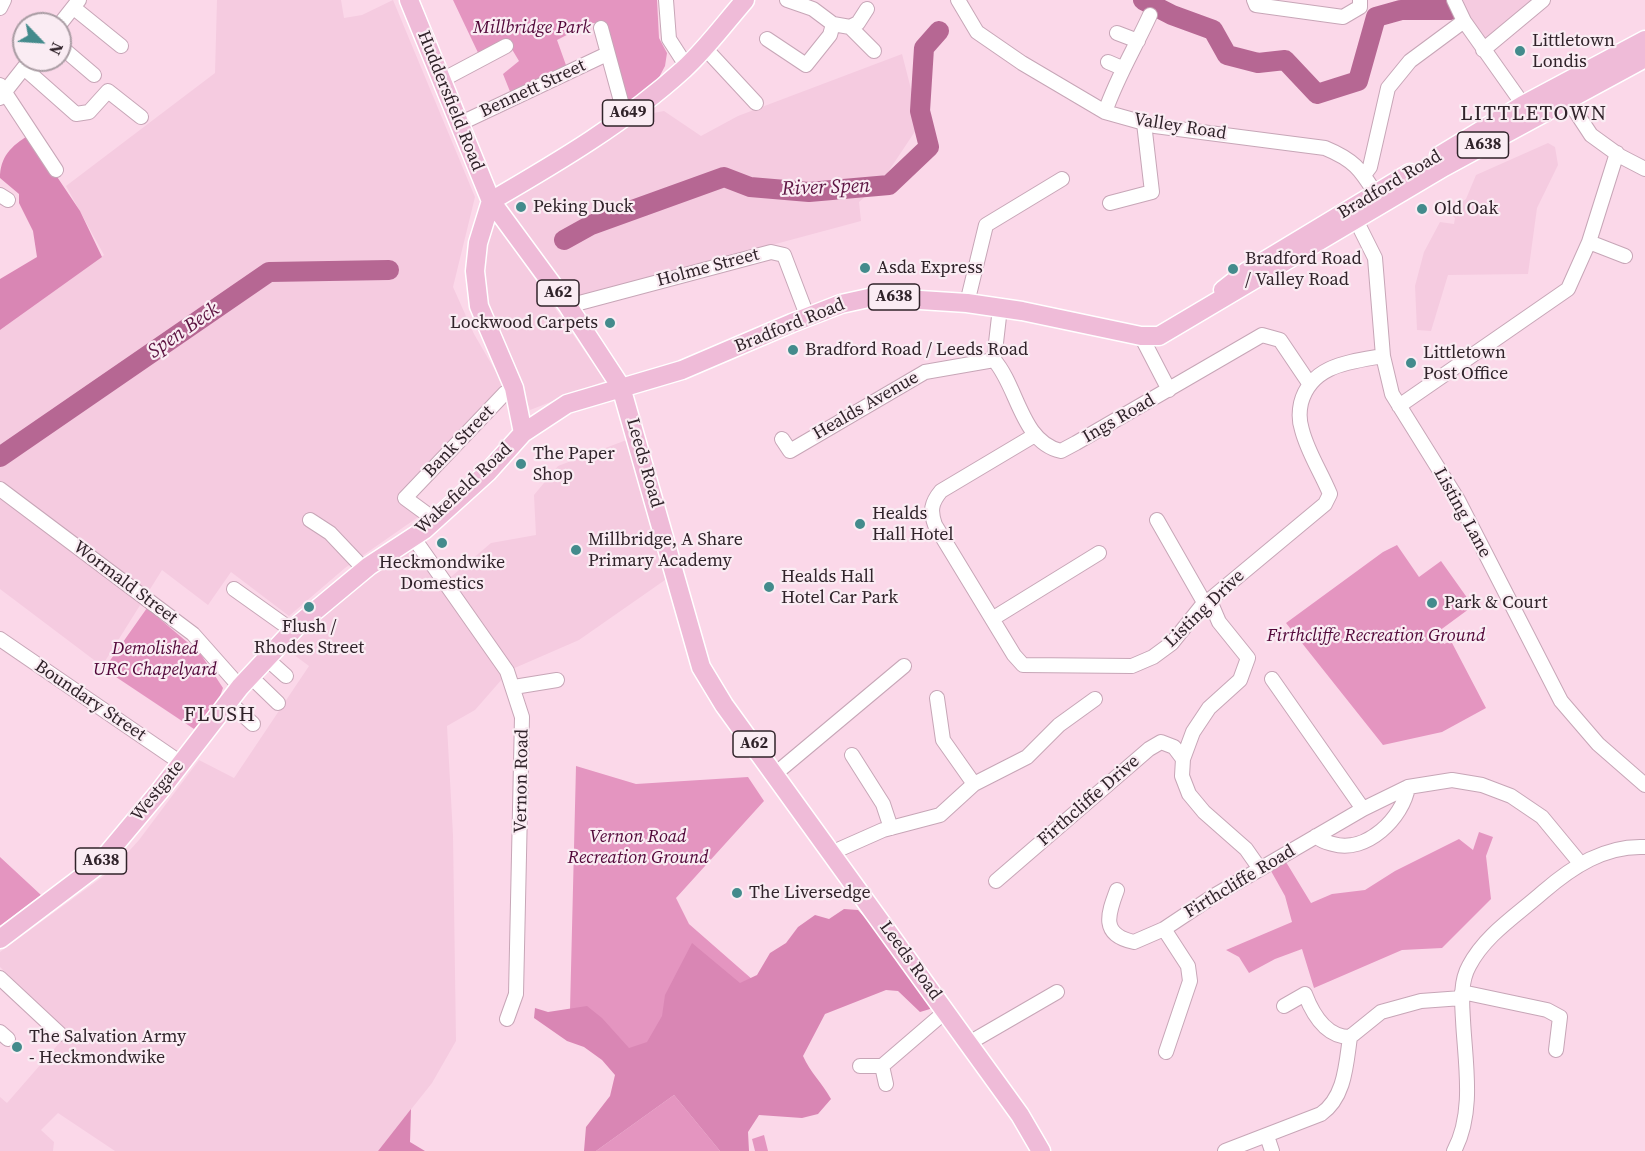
<!DOCTYPE html>
<style>
body{margin:0}
#map{position:relative;width:1645px;height:1151px;overflow:hidden;background:#fbd8e9;font-family:"Source Serif 4",serif}
canvas{display:block}
.north{position:absolute;left:12px;top:12px;width:60px;height:60px;box-sizing:border-box;background:#faecf3;border:2px solid #a99ca3;border-radius:50%;rotate:115deg;font-size:16px;font-weight:700;line-height:24px;text-align:center;color:#30232a}
.north::after{content:'';display:block;margin:auto;width:21px;height:27px;background:#438b8c;clip-path:polygon(50% 0,100% 100%,50% 72%,0 100%)}
</style>
<div id="map">
<canvas width="1645" height="1151"></canvas>
<div class="north">N</div>
</div>
<script>
const context = document.querySelector('canvas').getContext('2d');
context.lineJoin = 'round';
function fill(path, color) {
  context.fillStyle = color;
  context.fill(path, 'evenodd');
}
function stroke(path, color, width, dash) {
  context.strokeStyle = color;
  context.lineWidth = width;
  context.lineCap = dash ? 'butt' : 'round';
  context.setLineDash(dash || []);
  context.stroke(path);
}
function drawText(font, color, halo, rows, align = 'center') {
  context.font = font + ' "Source Serif 4",serif';
  context.lineWidth = 4.5;
  context.setLineDash([]);
  context.textBaseline = 'middle';
  context.strokeStyle = halo;
  context.fillStyle = color;
  for (const [text, x, y, turn = 0] of rows) {
    context.save();
    context.translate(x, y);
    context.rotate((+turn || 0) * Math.PI / 180);
    context.textAlign = isNaN(turn) ? turn : align;
    if (halo) context.strokeText(text, 0, 0);
    context.fillText(text, 0, 0);
    context.restore();
  }
}
const built = new Path2D(`
 M217,0H341L344,18L362,15L393,0L475,197L453,287L474,334L503,384L399,493L421,515L345,568L289,616L231,572L208,605L162,570L102,666L0,589V330L104,255L66,186L215,73Z
 M1460,0H1533L1485,43Z
 M902,54L920,124L882,181L859,202L861,221L571,299L503,203L648,114L664,111L701,136L738,116Z
 M1548,143L1555,147L1558,165L1537,208L1528,274L1448,275L1431,331L1417,330L1415,286L1424,252L1440,222L1454,224L1455,218L1449,212L1466,199L1476,175Z
 M489,217L497,224L605,381L530,410L483,290L480,244Z
 M637,436L675,573L579,640L510,670L475,710L447,726L453,835L456,1041L432,1083L378,1151H115L58,1113L41,1130L54,1142L53,1151H0V1097L7,1103L68,1033L0,967V952L112,870L139,840L199,760L234,778L309,666L286,649L336,599L412,542L445,582L491,543L536,535L534,495L558,466Z`);
const green = new Path2D(`
 M453,0H657L659,38L667,53L665,66L653,89L628,111L598,23H590L557,40L567,68L511,94L503,74L519,61L510,46L481,59Z
 M1397,545L1419,577L1441,561L1473,606L1439,631L1444,644L1451,641L1486,708L1442,732L1383,745L1286,623L1383,552Z
 M147,608L200,653L223,688L219,699L194,729L104,669Z
 M576,766L636,784L748,777L764,801L676,898L689,924L761,987L644,1082L570,1010Z
 M1479,832L1493,837L1486,856L1491,899L1442,948L1402,950L1314,988L1302,949L1275,959L1249,973L1239,957L1226,950L1292,922L1285,896L1271,871L1286,862L1311,903L1332,894L1365,890L1395,871L1459,839L1473,850Z
 M0,857L41,895L0,926Z
 M674,1095L720,1151H596Z
 M764,1135L768,1151H755L752,1139Z`);
const forest = new Path2D(`
 M29,135L80,211L102,257L0,330V279L37,257L33,231L19,203V194L0,178C0,157 11,146 29,135Z
 M844,909L858,910L903,959L932,999L930,1009L920,1012L898,991L886,990L825,1014L803,1056C810,1072 822,1083 831,1099L818,1114L802,1118L759,1115L748,1132L749,1151H720L674,1095L596,1151H584L586,1127L610,1096L615,1075L602,1060L584,1047L567,1041L534,1018L535,1008L548,1012L587,1006L602,1018L629,1048L647,1042L662,1016L665,995L692,943L740,983L757,975L770,953L786,943L798,927L815,915L829,919Z
 M411,1109L410,1142L425,1151H378Z`);
const river = new Path2D(`
 M1143,0L1172,15L1213,30L1227,55L1258,63L1285,60L1317,94L1358,81L1376,17L1401,10H1451
 M564,240L591,225L724,177L750,187L809,192L889,185L929,147L920,111L924,48L939,31
 M0,457L269,272L389,270`);
const minor = new Path2D(`
 M666,0L669,39L687,67
 M787,0L813,9L833,24L850,27L874,51
 M958,0L977,32L1022,63L1105,112L1155,126L1325,148C1359,162 1362,173 1381,202
 M1254,0L1256,5L1343,17L1360,7V0
 M1454,0L1464,21L1529,113
 M0,8L4,0
 M74,8L121,46
 M60,24L79,0
 M850,27L858,23L867,9
 M601,28L625,116
 M1117,33L1138,41
 M767,39L806,65L830,35L833,24
 M60,46L94,75
 M704,47L756,103
 M1483,50L1543,0
 M1108,62L1122,68
 M24,68L76,114L89,112L108,91L141,117
 M442,80L506,46
 M0,85L56,170
 M0,98L30,60
 M1568,100L1591,135L1620,156L1645,169
 M1105,112C1117,77 1135,48 1150,15
 M459,124L607,54
 M1364,175L1370,167L1388,88L1410,61L1464,21
 M0,195L8,200
 M1110,203L1152,192L1144,123
 M1352,212L1375,258L1383,356L1392,394L1458,500L1561,701L1598,744L1645,785
 M1589,242L1625,256
 M967,303L986,225L1062,179
 M568,306L771,252L784,255L808,318
 M1000,308L994,360C1018,387 1021,442 1061,451L1076,443L1262,335L1280,340L1309,383
 M1141,336L1169,390
 M1399,406L1568,289L1589,242L1617,153
 M1035,435L941,491C931,503 930,511 935,525L1014,655L1023,665L1132,666L1153,657L1172,643L1200,608L1325,504L1330,494C1321,472 1308,453 1302,430C1299,421 1299,412 1301,403C1311,365 1349,362 1383,356
 M782,439L790,451L925,372L994,360
 M0,489L193,634L240,687
 M310,520L330,533L365,570
 M435,520L405,498L505,393L514,388
 M1157,520L1205,604
 M413,537L507,671L522,717L516,994L507,1019
 M234,589L293,631
 M1210,601L1219,622L1248,658L1240,680L1209,708L1193,732L1183,759L1182,776L1189,794L1204,812L1246,849L1260,869
 M992,619L1099,553
 M0,639L181,763
 M267,659L286,676
 M250,676L278,703
 M1272,679L1363,809
 M514,687L557,680
 M937,698L943,740L974,784
 M229,702L253,724
 M852,755L883,804L891,828
 M775,774L904,666
 M1316,836C1321,841 1326,842 1333,844C1366,854 1403,818 1408,787
 M831,853L883,830L940,815L974,784L1027,757L1059,725L1095,699
 M996,881L1149,749L1161,742L1174,747L1183,759
 M1117,890C1108,914 1100,935 1134,942L1164,929L1188,966L1190,981L1166,1052
 M1164,929L1212,897L1363,809L1408,787L1452,780L1482,785L1511,796L1542,817L1580,863
 M0,978L60,1034
 M1462,992L1547,1010L1560,1017L1556,1050
 M1284,1006L1305,994C1313,1015 1326,1037 1350,1037
 M0,1032L8,1039
 M969,1043L1057,992
 M860,1066H882L946,1011
 M882,1066L886,1084
 M1267,1136L1272,1151
 M1225,1151L1321,1114C1345,1097 1346,1065 1350,1037L1381,1012L1421,1001L1462,998
 M1454,1151C1475,1112 1465,1062 1463,1020C1462,1003 1460,982 1469,966C1485,935 1517,915 1543,892C1572,867 1605,845 1645,847`);
const major = new Path2D(`
 M409,0L491,201L568,306L621,387L701,667L724,705L1020,1115L1041,1151
 M1439,156L1523,105L1645,40
 M491,201C558,162 626,122 684,69C706,49 725,23 745,0
 M491,201L478,243L475,271L479,306L514,388L523,433
 M1223,290L1246,272L1410,173
 M0,939L98,865L159,792L240,687L298,625L369,566L424,530L488,472L523,433L567,404L682,370L792,323L841,304L873,297L967,303L1022,311L1141,336H1159L1444,167L1645,58`);
const markers = [
 [1520,51,6,"#438b8c"],
 [521,207,6,"#438b8c"],
 [1422,209,6,"#438b8c"],
 [865,268,6,"#438b8c"],
 [1233,269,6,"#438b8c"],
 [610,323,6,"#438b8c"],
 [793,350,6,"#438b8c"],
 [1411,363,6,"#438b8c"],
 [521,464,6,"#438b8c"],
 [860,524,6,"#438b8c"],
 [442,543,6,"#438b8c"],
 [576,550,6,"#438b8c"],
 [769,587,6,"#438b8c"],
 [1432,603,6,"#438b8c"],
 [309,607,6,"#438b8c"],
 [737,893,6,"#438b8c"],
 [17,1047,6,"#438b8c"]
];
const shields = [
 [628,113,51],
 [1483,145,51],
 [558,293,42],
 [894,297,51],
 [754,744,42],
 [101,861,51]
];
const shieldNames = [
 ["A649",628,113],
 ["A638",1483,145],
 ["A62",558,293],
 ["A638",894,297],
 ["A62",754,744],
 ["A638",101,861]
];
const parkNames = [
 ["Millbridge Park",532,28],
 ["Firthcliffe Recreation Ground",1376,636],
 ["Demolished",155,649],
 ["URC Chapelyard",155,670],
 ["Vernon Road",638,837],
 ["Recreation Ground",638,858]
];
const poiNames = [
 ["Littletown",1532,41],
 ["Londis",1532,62],
 ["Peking Duck",533,207],
 ["Old Oak",1434,209],
 ["Bradford Road",1245,259],
 ["/ Valley Road",1245,280],
 ["Asda Express",877,268],
 ["Lockwood Carpets",598,323,"right"],
 ["Bradford Road / Leeds Road",805,350],
 ["Littletown",1423,353],
 ["Post Office",1423,374],
 ["The Paper",533,454],
 ["Shop",533,475],
 ["Healds",872,514],
 ["Hall Hotel",872,535],
 ["Millbridge, A Share",588,540],
 ["Primary Academy",588,561],
 ["Heckmondwike",442,563,"center"],
 ["Domestics",442,584,"center"],
 ["Healds Hall",781,577],
 ["Hotel Car Park",781,598],
 ["Park & Court",1444,603],
 ["Flush /",309,627,"center"],
 ["Rhodes Street",309,648,"center"],
 ["The Liversedge",749,893],
 ["The Salvation Army",29,1037],
 ["- Heckmondwike",29,1058]
];
const streetNames = [
 ["Bennett Street",533,89,-25],
 ["Huddersfield Road",450,101,68],
 ["Valley Road",1180,127,9],
 ["Bradford Road",1390,185,-31],
 ["Holme Street",708,268,-15],
 ["Bradford Road",790,326,-22],
 ["Healds Avenue",866,406,-30],
 ["Ings Road",1119,419,-30],
 ["Bank Street",459,442,-46],
 ["Leeds Road",644,463,74],
 ["Wakefield Road",464,489,-43],
 ["Listing Lane",1462,513,61],
 ["Wormald Street",125,583,37],
 ["Listing Drive",1205,609,-44],
 ["Boundary Street",90,701,34],
 ["Vernon Road",522,781,-89],
 ["Westgate",158,791,-51],
 ["Firthcliffe Drive",1089,801,-41],
 ["Firthcliffe Road",1240,882,-31],
 ["Leeds Road",910,961,54]
];
const waterNames = [
 ["River Spen",826,188,-2],
 ["Spen Beck",184,331,-35]
];
const quarterNames = [
 ["LITTLETOWN",1534,115],
 ["FLUSH",220,716]
];
fill(built, '#f5cbe0');
fill(green, '#e495c0');
fill(forest, '#d986b4');
stroke(river, '#b66793', 20);
stroke(minor, '#c7a6b7', 16);
stroke(major, '#fff', 21);
stroke(minor, '#fff', 14);
stroke(major, '#efbbd8', 18);
for (const [x, y, r, color] of markers) {
  const dot = new Path2D();
  dot.arc(x, y, r, 0, 2 * Math.PI);
  context.fillStyle = color;
  context.fill(dot);
  stroke(dot, '#faecf3', 2);
}
for (const [x, y, w] of shields) {
  const box = new Path2D();
  box.roundRect(x - w / 2, y - 13, w, 26, 4.5);
  context.fillStyle = '#faecf3';
  context.fill(box);
  stroke(box, '#30232a', 1.5);
}
drawText('bold 16px', '#30232a', null, shieldNames);
drawText('italic 18px', '#510638', '#faecf3', parkNames);
drawText('18px', '#30232a', '#faecf3', poiNames, 'left');
drawText('18px', '#30232a', '#faecf3', streetNames);
drawText('italic 20px', '#5c1341', '#faecf3', waterNames);
context.letterSpacing = '1.5px';
drawText('21px', '#30232a', '#faecf3', quarterNames);
context.letterSpacing = '0px';
</script>
